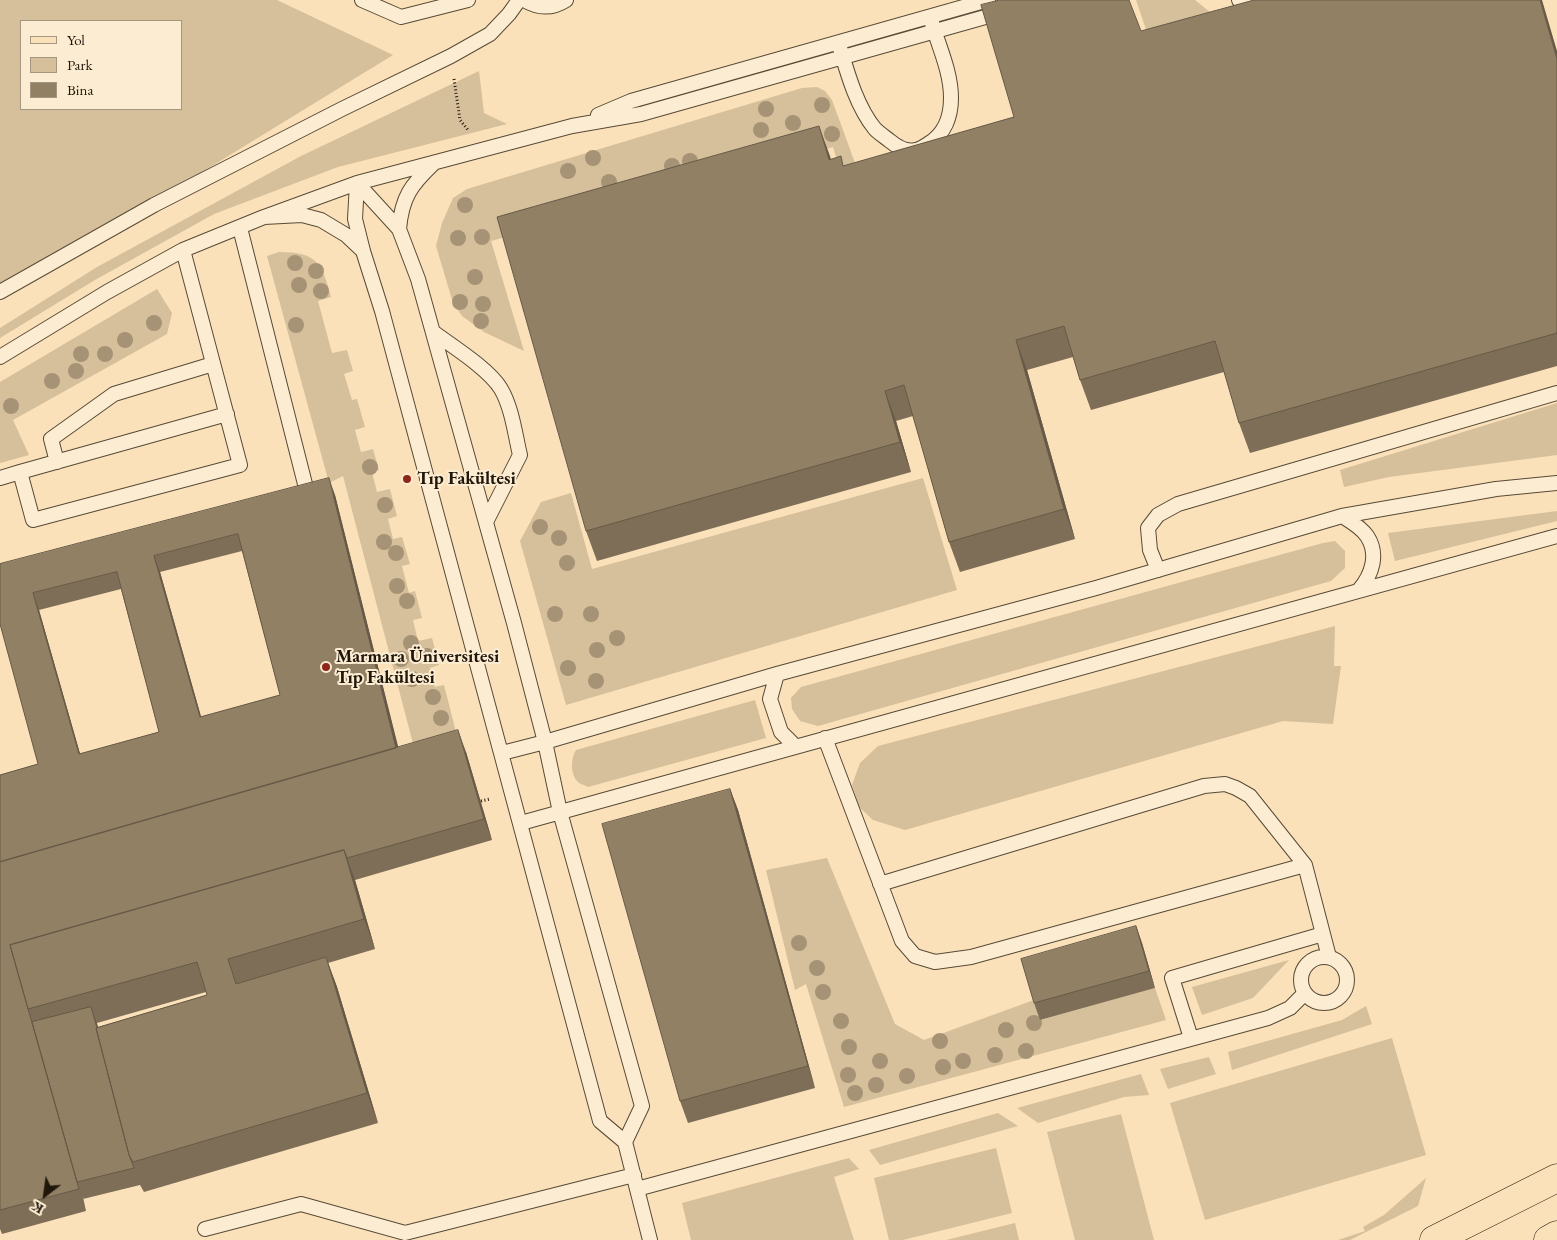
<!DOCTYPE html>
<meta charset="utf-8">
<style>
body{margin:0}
#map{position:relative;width:1557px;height:1240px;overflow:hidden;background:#fbe1b9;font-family:"EB Garamond",serif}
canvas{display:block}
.legend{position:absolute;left:20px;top:20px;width:162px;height:90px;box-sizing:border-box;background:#fcecd2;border:1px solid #a49782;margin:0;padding:6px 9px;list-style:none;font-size:15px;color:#20170b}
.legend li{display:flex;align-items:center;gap:10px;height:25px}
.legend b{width:25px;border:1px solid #a49782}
.north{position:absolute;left:20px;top:1170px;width:50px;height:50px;-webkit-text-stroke:4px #fcecd2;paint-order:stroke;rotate:210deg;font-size:14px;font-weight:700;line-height:20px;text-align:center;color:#20170b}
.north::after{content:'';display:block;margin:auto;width:18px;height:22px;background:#20170b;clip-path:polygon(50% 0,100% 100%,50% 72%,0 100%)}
</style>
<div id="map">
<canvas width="1557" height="1240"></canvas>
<ul class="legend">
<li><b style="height:6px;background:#fbe1b9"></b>Yol</li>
<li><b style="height:14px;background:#d6bf9b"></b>Park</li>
<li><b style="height:14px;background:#928065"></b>Bina</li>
</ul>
<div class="north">K</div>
</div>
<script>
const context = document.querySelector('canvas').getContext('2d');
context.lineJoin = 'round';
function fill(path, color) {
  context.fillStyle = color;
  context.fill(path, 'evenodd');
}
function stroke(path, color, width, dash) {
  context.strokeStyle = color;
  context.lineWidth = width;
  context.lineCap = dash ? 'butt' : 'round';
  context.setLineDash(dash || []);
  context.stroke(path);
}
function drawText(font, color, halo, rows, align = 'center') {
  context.font = font + ' "EB Garamond",serif';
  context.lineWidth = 4;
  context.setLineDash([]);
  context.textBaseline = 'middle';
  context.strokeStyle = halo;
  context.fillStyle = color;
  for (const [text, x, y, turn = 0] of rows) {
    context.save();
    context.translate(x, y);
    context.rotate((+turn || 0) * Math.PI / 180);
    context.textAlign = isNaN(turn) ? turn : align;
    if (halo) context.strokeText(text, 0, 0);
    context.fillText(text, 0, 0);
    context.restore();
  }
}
const green = new Path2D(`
 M0,0H277L393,55L0,296ZM21,21H181V109H21Z
 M1136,0H1195L1230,28L1153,50Z
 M479,71L484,113L507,124L338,167L214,214L95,280L0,338V328L97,267L301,156Z
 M817,87L825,91L832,100L855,163L839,167L833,147L491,241L524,351L484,332L462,316L453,303L436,246L442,223L453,198L467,189L802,88Z
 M279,252C317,252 322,263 331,297L318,301L332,353L347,350L353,371L344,374L352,400L357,399L365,427L355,430L361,452L373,449L379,470L372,472L377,492L390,489L397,516L388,519L393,539L402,537L410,564L402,566L409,593L415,591L422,618L413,620L418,641L432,638L439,665L430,668L435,687L444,685L459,744L416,755L343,476L329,483L267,256Z
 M157,289L172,313L167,334L13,420L29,455L0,463V382Z
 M1557,403V455L1389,477L1344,487L1340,470Z
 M923,478L957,590L566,705L520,541L541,502L571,493L592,569Z
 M1557,511V521L1395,561L1388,533Z
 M1335,541L1345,551V568L1331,581L818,726L800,721L792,709L791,698L801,687L1323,543Z
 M1335,626L1334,666H1341L1333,724L1283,721L905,830L873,820L859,807L852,785L860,763L878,746Z
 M755,700L766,738L588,787C585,785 579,784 577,781C570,773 571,758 576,750Z
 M827,858L895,1024L924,1040L1034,1000L1040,1020L1155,988L1166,1020L844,1107L806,984L795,990L766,870Z
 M1289,960L1253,998L1202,1015L1192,987Z
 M1366,1006L1372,1024L1232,1070L1228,1052L1342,1020Z
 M1392,1038L1426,1155L1205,1220L1170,1103Z
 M1209,1057L1216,1074L1168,1089L1160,1069Z
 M1141,1074L1149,1095L1124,1097L1038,1123L1017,1108Z
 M998,1113L1018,1126L880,1165L869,1150Z
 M1121,1114L1154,1240H1075L1047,1132Z
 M996,1148L1012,1213L903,1240H889L874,1178Z
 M849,1158L859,1169L834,1177L854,1240H691L682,1203Z
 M1426,1178L1418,1206L1350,1240H1338L1365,1231L1363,1227L1384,1215Z
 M1015,1223L1019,1240H946Z`);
const path = new Path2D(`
 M454,79L460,120L468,130
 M481,801L490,799`);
const lane = new Path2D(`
 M362,0L401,17L468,0
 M524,0C539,9 552,9 566,0
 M1239,0L1245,5L1262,0
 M840,48C848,75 857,107 875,129C879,133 885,137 890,141C896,146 906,152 915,150C919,150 925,146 928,144C945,134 951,116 951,98C951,72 939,47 932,23
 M598,115L631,101L988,0
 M357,183L399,229L418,279L514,623L545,742L560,812L642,1106L625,1142
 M357,183L355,219L363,251
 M264,217L302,215L321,220L346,235L363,251L382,311L600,1121L625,1142L650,1240
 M240,228L305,484
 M399,229C402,197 411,185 433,164
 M0,292L154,205L342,109L451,56L490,34L509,14L519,0
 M433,332C452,346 489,369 501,389C512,408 515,434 520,455L486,522
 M0,357L107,292L183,250L264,217L357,183L572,126L641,114L1003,12
 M57,462L51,439L114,394L213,364
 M20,472L227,414
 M0,478L20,472L33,520L240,465L183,250
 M1342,516C1350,521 1361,527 1367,536C1379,554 1372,575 1359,590
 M1158,570L1150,550L1148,528L1158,515L1178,504L1557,393
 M777,674L770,699L781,732L795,746
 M825,738L902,941L915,956L935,962L971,957L1305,865
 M502,753L545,742L777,674L1096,588L1342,516L1496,489L1557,483
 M521,823L1557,536
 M880,884L1204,786L1225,784L1236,788L1250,796L1305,865L1329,957
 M1301 980a23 23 0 1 1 46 0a23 23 0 1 1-46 0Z
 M1191,1038L1172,978L1323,934
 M637,1189L1268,1018L1290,1008L1305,993
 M205,1229L301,1204L405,1233L634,1175`);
const primary = new Path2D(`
 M1434,1240L1557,1178
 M1548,1240L1557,1235`);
const trees = [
 [822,105],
 [766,109],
 [793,123],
 [761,130],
 [832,134],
 [593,158],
 [690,161],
 [672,166],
 [568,171],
 [609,182],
 [465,205],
 [482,237],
 [458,238],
 [295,263],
 [316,271],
 [475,277],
 [299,285],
 [321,291],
 [460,302],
 [483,304],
 [481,321],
 [154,323],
 [296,325],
 [125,340],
 [81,354],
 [105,354],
 [76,371],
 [52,381],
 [11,406],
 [370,467],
 [385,505],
 [540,527],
 [559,538],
 [384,542],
 [396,553],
 [567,563],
 [397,586],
 [407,601],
 [555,614],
 [591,614],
 [617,638],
 [411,643],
 [597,650],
 [427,656],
 [401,659],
 [568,668],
 [412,679],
 [596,681],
 [433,697],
 [441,718],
 [799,943],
 [817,968],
 [823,992],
 [841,1021],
 [1034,1023],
 [1006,1030],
 [940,1041],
 [849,1047],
 [1026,1051],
 [995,1055],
 [880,1061],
 [963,1061],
 [943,1067],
 [848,1075],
 [907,1076],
 [876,1085],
 [855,1093]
];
const wall = new Path2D(`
 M1141,31L1557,51V366L1250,453L1239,423L1224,372L1091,410L1080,380L1073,357L1027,370L1075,539L960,572L949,542L913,416L896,421L911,472L597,561L586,531L831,159L844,166L1014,117Z
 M335,495L398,748L466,752L492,840L355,880L375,949L328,963L337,987L378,1123L144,1192L140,1185L83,1199V1197L86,1211L2,1234L0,1229V775L38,764L0,564ZM242,551L280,695L201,717L160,572ZM121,589L159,732L80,754L39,610ZM206,992L207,995L98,1027L97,1023Z
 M730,789L738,810L815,1088L688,1123L680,1101Z
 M1136,926L1142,943L1155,988L1040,1020L1034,1003Z`);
const shadedWall = new Path2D(`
 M1540,0H1542L1557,51V59Z
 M819,126L830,156L840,190L829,160Z
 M1016,340L1027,370L1075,539L1064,509Z
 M885,391L896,421L911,472L900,442Z
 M329,478L335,495L404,770L397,754Z
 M154,556L160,572L206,734L200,717Z
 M33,593L39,610L85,771L79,754Z
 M458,730L466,752L492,840L484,819Z
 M730,789L738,810L815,1088L808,1066Z
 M344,850L355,880L375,949L364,919Z
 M1136,926L1142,943L1155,988L1149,971Z
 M326,957L337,987L378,1123L367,1093Z
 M91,1007L97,1024L134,1162Z`);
const building = new Path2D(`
 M1000,0H1129L1141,31L1254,0H1540L1557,59V333L1239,423L1215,341L1080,380L1064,326L1016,340L1064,509L949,542L904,385L885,391L900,442L586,531L497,217L819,126L829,160L841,156L843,166L1014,117L981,5Z
 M329,478L396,748L0,862V775L38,764L0,624V564ZM238,534L280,695L200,717L154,556ZM117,572L159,732L79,754L33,593Z
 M458,730L484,819L347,858L344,850L10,945L79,1189L0,1210V862Z
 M730,789L808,1066L680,1101L602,824Z
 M344,850L364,919L228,959L236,984L326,957L367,1093L133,1162L129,1155L96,1028L207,995L197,962L28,1009L10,945Z
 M1136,926L1149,971L1034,1003L1021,959Z
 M91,1007L97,1028H96L129,1155L134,1168L77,1182L32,1022Z`);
const markers = [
 [407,479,5,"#8f2418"],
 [326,667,5,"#8f2418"]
];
const poiNames = [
 ["Tıp Fakültesi",417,479],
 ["Marmara Üniversitesi",336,657],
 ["Tıp Fakültesi",336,678]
];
fill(green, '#d6bf9b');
stroke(lane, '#574a36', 16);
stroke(primary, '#20170b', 29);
stroke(path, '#20170b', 3, [1, 2.5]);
stroke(lane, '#fcecd2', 14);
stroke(primary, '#fbe1b9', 28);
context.fillStyle = '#a69275';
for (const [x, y] of trees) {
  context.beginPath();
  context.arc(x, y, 8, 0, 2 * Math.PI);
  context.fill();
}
fill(wall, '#7e6e57');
fill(shadedWall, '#665a47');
fill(building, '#928065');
stroke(building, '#665a47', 1);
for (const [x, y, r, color] of markers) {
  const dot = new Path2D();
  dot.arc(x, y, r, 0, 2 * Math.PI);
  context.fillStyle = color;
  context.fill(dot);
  stroke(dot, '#fcecd2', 2);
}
drawText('bold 18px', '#20170b', '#fcecd2', poiNames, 'left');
</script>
